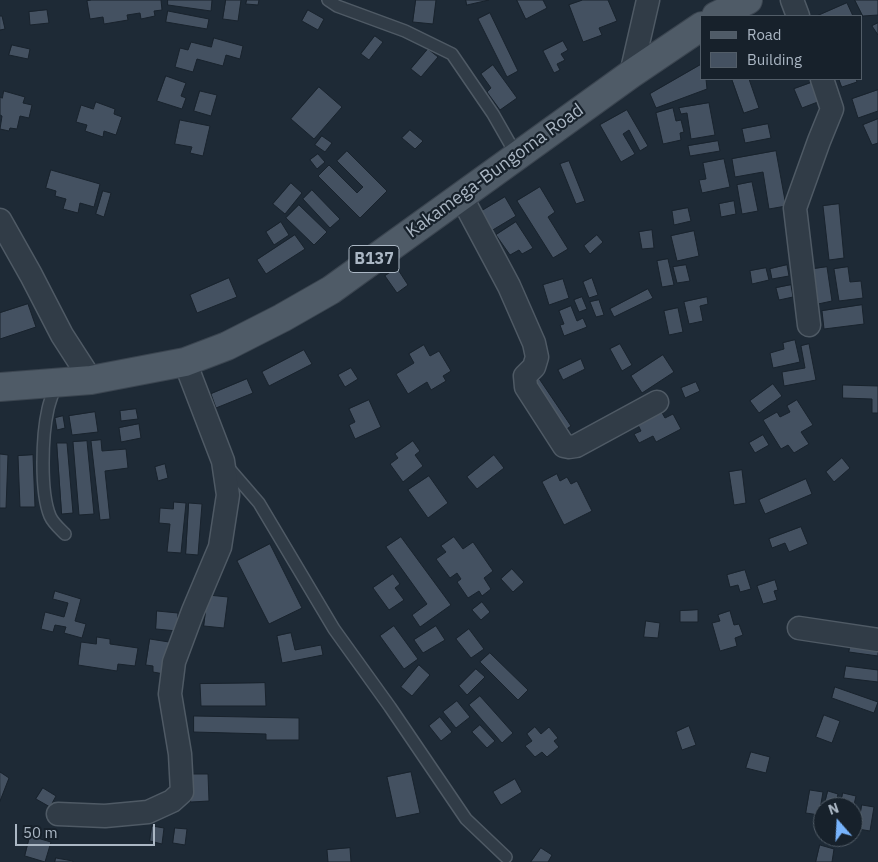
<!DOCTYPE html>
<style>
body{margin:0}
#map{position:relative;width:878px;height:862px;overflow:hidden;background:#1e2a36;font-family:"IBM Plex Sans",sans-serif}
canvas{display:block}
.legend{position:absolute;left:700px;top:15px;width:162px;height:65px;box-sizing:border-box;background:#17212b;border:1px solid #525d68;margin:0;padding:6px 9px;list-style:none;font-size:15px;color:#abb7c4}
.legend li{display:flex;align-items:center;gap:10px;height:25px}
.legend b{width:25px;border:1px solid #525d68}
.north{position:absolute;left:813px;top:797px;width:50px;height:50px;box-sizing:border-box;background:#17212b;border:1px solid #525d68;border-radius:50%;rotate:341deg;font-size:14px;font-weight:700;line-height:20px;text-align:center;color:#abb7c4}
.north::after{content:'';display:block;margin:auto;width:18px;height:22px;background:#78b4fc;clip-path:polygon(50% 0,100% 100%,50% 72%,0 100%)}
.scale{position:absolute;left:15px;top:824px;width:140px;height:22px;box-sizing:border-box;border:2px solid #abb7c4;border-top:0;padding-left:6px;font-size:15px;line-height:18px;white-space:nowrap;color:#abb7c4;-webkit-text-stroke:4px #17212b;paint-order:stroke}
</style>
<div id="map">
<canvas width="878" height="862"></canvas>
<ul class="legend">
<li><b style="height:6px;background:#4f5b67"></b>Road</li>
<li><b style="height:14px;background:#445161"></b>Building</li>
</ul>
<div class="north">N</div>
<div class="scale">50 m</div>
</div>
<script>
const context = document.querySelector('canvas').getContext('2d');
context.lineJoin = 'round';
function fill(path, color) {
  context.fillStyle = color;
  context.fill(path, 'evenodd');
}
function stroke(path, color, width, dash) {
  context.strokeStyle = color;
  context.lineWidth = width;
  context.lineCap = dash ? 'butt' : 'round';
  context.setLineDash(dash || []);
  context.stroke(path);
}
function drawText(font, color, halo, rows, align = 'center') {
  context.font = font + ' "IBM Plex Sans",sans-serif';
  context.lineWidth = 4.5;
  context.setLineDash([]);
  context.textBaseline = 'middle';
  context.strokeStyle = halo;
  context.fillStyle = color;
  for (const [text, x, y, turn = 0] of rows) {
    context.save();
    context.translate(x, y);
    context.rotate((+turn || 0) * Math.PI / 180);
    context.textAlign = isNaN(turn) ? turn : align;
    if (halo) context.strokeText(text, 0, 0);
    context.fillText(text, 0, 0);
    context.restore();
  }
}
const building = new Path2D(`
 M92,0H161L162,10L154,11L155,16L141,19L140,13L127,15L128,20L104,24L103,17L90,19L87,1Z
 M168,0H212L211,11L168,5Z
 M226,0H241L238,21L223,19Z
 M247,0H259L258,5L246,4Z
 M416,0H436L433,24L413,22Z
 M466,0H489L467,5Z
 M517,0H543L547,8L526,19Z
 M583,0H608L617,21L599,28L602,35L583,42L569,5Z
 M855,0H878V15L863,16Z
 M847,3L853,16H817Z
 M47,10L49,23L30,25L29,12Z
 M308,10L324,19L318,30L302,21Z
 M168,11L209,19L207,29L166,22Z
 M490,13L518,71L507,77L478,19Z
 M0,16H2L5,29L0,30Z
 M878,23V35L872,26Z
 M375,36L383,42L369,60L361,54Z
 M214,38L243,46L240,59L226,55L223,66L197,59L193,72L175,67L180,48L188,50L191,42L211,47Z
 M563,41L568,50L561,54L565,60L557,64L560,70L554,73L543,51Z
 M12,45L30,49L28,59L9,55Z
 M428,49L438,57L421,77L411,69Z
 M702,64V79H706L707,89L656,108L650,94Z
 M493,65L517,98L500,110L487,92L491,88L481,74Z
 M166,76L186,83L181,96L186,98L182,109L157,101Z
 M732,79H749L759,108L744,113Z
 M839,79H856L857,82L842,87Z
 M816,81L823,100L802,108L794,89Z
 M319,87L342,107L314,139L291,119Z
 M878,90V111L858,118L852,99Z
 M4,91L25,97L23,103L32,105L29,118L20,116L17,129L10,128L9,131L0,129L2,116L0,115V97L2,98Z
 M200,91L217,95L211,116L194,111Z
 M96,102L115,109L114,114L122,117L116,135L104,131L103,137L85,131L87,125L76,122L81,105L93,109Z
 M709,103L715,135L691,139L687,113L681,114L679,108Z
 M673,108L676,121L681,120L684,132L680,133L681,140L663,144L656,113Z
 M627,110L648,146L640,151L629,130L623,134L635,154L621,162L600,125Z
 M878,119V143L872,145L863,125Z
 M180,120L210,126L203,156L190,153L192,147L175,144Z
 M768,124L771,138L745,143L742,129Z
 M410,130L423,141L415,149L402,138Z
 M322,136L332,143L325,152L315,145Z
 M718,141L720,151L690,156L688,146Z
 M347,151L387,191L360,218L318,176L329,165L357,193L363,187L337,161Z
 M776,151L786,206L769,209L763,172L735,177L732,159Z
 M318,154L325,162L317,169L310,160Z
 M724,159L730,187L702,193L699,180L706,179L703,163Z
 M569,161L585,201L576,204L560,164Z
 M51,170L100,184L94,207L80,203L78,213L63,209L66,199L55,196L56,191L46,188Z
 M752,182L758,211L742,214L737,185Z
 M291,183L302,193L285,214L273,204Z
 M540,187L555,212L548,217L568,249L553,258L517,201Z
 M312,190L340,219L330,228L303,199Z
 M103,191L111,193L104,217L96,214Z
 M505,197L516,216L491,231L480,212Z
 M734,201L736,214L721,217L719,204Z
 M839,204L844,258L829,260L823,206Z
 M299,205L327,232L314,245L286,218Z
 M688,208L691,221L674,225L672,211Z
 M281,222L289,235L274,245L266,232Z
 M516,222L533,248L522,254L519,250L510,255L496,235Z
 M652,230L654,248L642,249L639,232Z
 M694,231L699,256L677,261L671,236Z
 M295,235L305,249L266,274L257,260Z
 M597,235L603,242L590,254L584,246Z
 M668,259L674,285L662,287L657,261Z
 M686,265L690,281L677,283L673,267Z
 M787,265L789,276L772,279L770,269Z
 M827,267L832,301L818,304L813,269Z
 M848,267L850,282L861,281L863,298L839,301L834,269Z
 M397,268L408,285L397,293L385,276Z
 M766,268L769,280L752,284L750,271Z
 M229,278L237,297L197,313L190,295Z
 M592,278L598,295L589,298L583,282Z
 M563,279L569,298L549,305L543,285Z
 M791,285L793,297L779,300L776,288Z
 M648,289L653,298L614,317L610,309Z
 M582,297L587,309L579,312L574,300Z
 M707,297L708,304L700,306L703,321L689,324L684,302Z
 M599,300L604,315L596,317L590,302Z
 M28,304L36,327L0,339V313Z
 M862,305L864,324L824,329L822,311Z
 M571,306L577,321L583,318L587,327L564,336L560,325L564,324L559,311Z
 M678,308L683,332L669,335L664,311Z
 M795,340L800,362L773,368L770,353L784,349L783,343Z
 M620,344L632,365L622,371L610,349Z
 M809,344L816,380L784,386L782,372L805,368L801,346Z
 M424,345L430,356L439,351L451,371L443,376L446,381L431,390L427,382L408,394L396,374L414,363L409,354Z
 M304,350L312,364L269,386L262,372Z
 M663,355L674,372L642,393L631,376Z
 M581,359L585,369L563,380L558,370Z
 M351,368L358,379L345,387L338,375Z
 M538,377L571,426L561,433L528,384Z
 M247,379L253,393L216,408L211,394Z
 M696,382L700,391L685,398L681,388Z
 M773,384L782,396L759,413L750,401Z
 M843,385L878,386V413H872V399L843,398Z
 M369,400L381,427L355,439L349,425L355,422L349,409Z
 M797,400L813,425L801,432L809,444L794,453L788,445L781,449L763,420L777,412L780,417L790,412L787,406Z
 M136,409L138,419L121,421L120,411Z
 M660,409L665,418L673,414L681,429L656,442L653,436L639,443L634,434L641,431L636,421Z
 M95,412L98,432L72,435L69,416Z
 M63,416L65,428L57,430L55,418Z
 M139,424L141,438L121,442L119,428Z
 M763,435L769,445L755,453L749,443Z
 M101,440L102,451L126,449L128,468L105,471L110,519L100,520L91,441Z
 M87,441L94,514L79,515L73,442Z
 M413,441L420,451L415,455L423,466L403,482L390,464L398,458L395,454Z
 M57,443H67L73,513L62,514Z
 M0,454L8,455L6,508H0Z
 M33,455L35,507H20L18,456Z
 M494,455L504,468L477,489L467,477Z
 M842,458L850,468L834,482L826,472Z
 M165,464L168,478L158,481L155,467Z
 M742,470L746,503L734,505L729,472Z
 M557,474L560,481L567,477L571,484L577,481L592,511L564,525L542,482Z
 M429,476L448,503L428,518L408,490Z
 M806,479L812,494L765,514L759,500Z
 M174,502L186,503L181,553L167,552L170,524L159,523L160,508L173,509Z
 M189,503L202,504L198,555L186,554Z
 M801,527L808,544L789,552L785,543L772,548L769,539Z
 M401,537L451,605L420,627L412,615L427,604L386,547Z
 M454,537L463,549L473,542L493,571L484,578L491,589L482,596L479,591L468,598L457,582L461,579L457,573L450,578L436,559L446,552L441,546Z
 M270,544L302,608L269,624L237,561Z
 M512,569L524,582L513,592L501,579Z
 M745,570L751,589L740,592L738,585L730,587L727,575Z
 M393,574L400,584L395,588L404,600L389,610L373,588Z
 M775,580L778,590L774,591L777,600L763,604L757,586Z
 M55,591L81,599L75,621L86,624L82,638L64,633L66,627L55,625L53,632L41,629L45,612L64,617L68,603L53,599Z
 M208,595L228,597L224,628L204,626Z
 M482,602L490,612L481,620L472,610Z
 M698,610V622H680V611Z
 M157,611L178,613L177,631L156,629Z
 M730,611L734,625L739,624L743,635L735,638L737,646L720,651L712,623L720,621L718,615Z
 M646,621L660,623L658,638L644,637Z
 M394,626L418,659L404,669L380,636Z
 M436,626L445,640L423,653L414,640Z
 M469,629L484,649L471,658L456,639Z
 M291,633L295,650L321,645L323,655L282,663L277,636Z
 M97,637L110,639V644L138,648L135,666L118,664L117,671L78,665L81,642L96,644Z
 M150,639L169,642L164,674L153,672V666L146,665Z
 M851,643L878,646V656L849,652Z
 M490,653L528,690L518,700L480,662Z
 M419,665L430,675L412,696L401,687Z
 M846,666L878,670V682L844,678Z
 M476,669L485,677L467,695L459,686Z
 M265,683L266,706H201L200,684Z
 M835,687L878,702L874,713L832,698Z
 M480,696L513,733L502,743L469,705Z
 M457,701L470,717L456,728L443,712Z
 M824,715L840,721L832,743L816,737Z
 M194,716L299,718V740H266V734L194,732Z
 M440,717L452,732L441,741L429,726Z
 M480,725L495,741L487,748L472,732Z
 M689,726L696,745L682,750L676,732Z
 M535,727L541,734L549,727L558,738L554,741L559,747L547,757L542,752L535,757L525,746L532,741L527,734Z
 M751,752L770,757L766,773L746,768Z
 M0,772L9,778L0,801Z
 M411,772L420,813L396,818L387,777Z
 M190,774H208L209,801L191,802Z
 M515,779L522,792L501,805L493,792Z
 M43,788L56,796L50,807L36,799Z
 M810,790L823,792L819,815L806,813Z
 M828,791L838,794L835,807H824Z
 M843,793L856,796L853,809V807H840Z
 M862,805L874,807L870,831L858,829Z
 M152,826L164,828L162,844L150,841Z
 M175,828L187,829L185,845L173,843Z
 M30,836L51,842L45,862L25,856Z
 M820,845L834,849L832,862H816Z
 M350,848L351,862H328L327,850Z
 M541,848L552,855L548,862H531Z
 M56,858L73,861V862H55Z`);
const lane = new Path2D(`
 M328,0L337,6L405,31L452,54L493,114L517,156
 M56,383C54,391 50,400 48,409C42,435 40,492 50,516C53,523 60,529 65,534
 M227,466L259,503L334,629L390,707L466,819L506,857`);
const street = new Path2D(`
 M792,0L798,16
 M631,74L648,0
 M461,196L509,286L534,343L537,357L534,367L525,376L526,387L564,446L569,447L576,446L657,402
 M0,220L31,275L62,335L91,380
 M809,325L795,208L819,141L832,109L822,79
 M799,628L878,640
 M58,814L105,816L148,812L172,801L182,792L180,754L170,694L174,662L193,611L220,547L228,495L223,461L185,362`);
const primary = new Path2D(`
 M716,16L748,0
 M0,387L91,380L185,362L227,346L282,318L331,290L631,74L702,26`);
const shields = [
 [374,259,50]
];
const shieldNames = [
 ["B137",374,259]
];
const streetNames = [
 ["Kakamega-Bungoma Road",495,171,-36]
];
fill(building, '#445161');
stroke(building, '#19232d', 1);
stroke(lane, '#4f5a65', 14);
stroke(street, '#4f5a65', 25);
stroke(primary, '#3b4550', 30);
stroke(lane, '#313c47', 11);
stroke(street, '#313c47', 22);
stroke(primary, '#4f5b67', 28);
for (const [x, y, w] of shields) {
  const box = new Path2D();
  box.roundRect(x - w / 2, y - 13.5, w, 27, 4);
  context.fillStyle = '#17212b';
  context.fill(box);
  stroke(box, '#abb7c4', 1);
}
drawText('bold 16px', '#abb7c4', null, shieldNames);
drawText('18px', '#abb7c4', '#17212b', streetNames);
</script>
